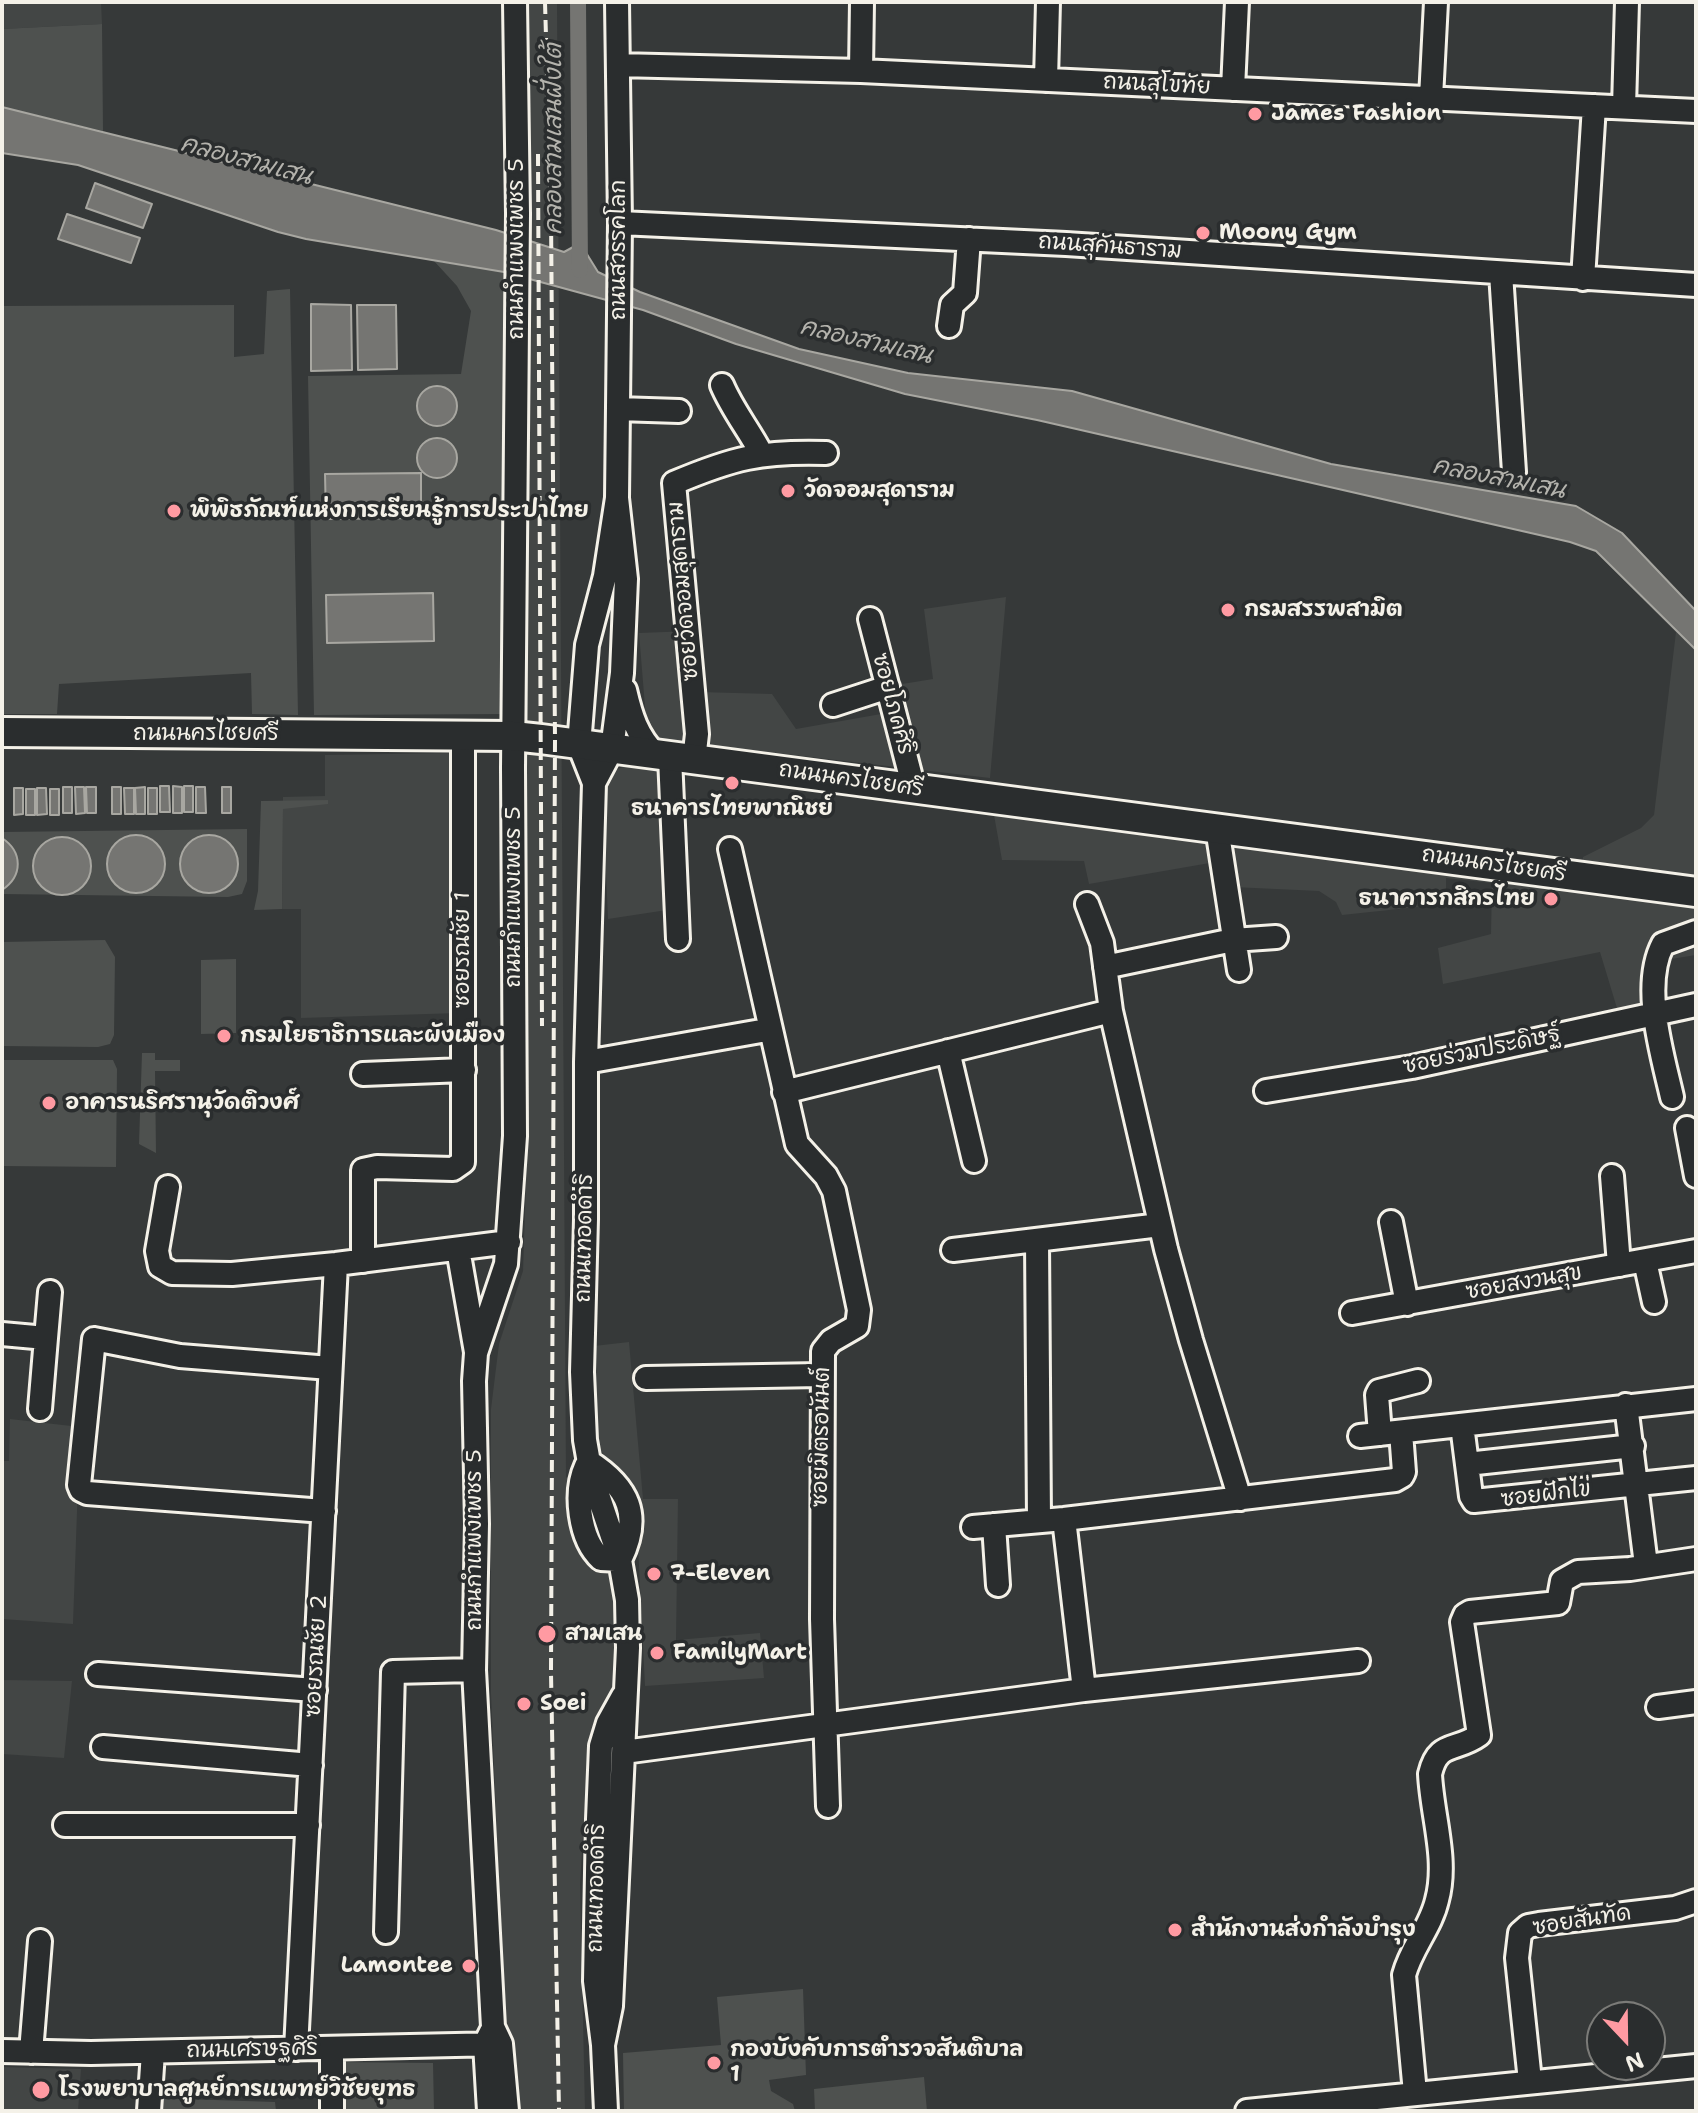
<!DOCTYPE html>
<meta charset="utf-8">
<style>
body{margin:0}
#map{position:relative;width:1698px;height:2113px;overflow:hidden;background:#363939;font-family:"Shantell Sans",sans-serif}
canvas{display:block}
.frame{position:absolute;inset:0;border:4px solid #f4f1e8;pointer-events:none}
.north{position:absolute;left:1586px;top:2001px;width:80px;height:80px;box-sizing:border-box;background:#2a2d2e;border:2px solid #7b7b78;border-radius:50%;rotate:158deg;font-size:22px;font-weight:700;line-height:32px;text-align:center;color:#f4f1e8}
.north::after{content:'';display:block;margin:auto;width:28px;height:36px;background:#ff9aa2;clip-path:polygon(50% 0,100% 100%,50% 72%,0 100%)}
</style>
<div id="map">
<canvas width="1698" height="2113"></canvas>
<div class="frame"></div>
<div class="north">N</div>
</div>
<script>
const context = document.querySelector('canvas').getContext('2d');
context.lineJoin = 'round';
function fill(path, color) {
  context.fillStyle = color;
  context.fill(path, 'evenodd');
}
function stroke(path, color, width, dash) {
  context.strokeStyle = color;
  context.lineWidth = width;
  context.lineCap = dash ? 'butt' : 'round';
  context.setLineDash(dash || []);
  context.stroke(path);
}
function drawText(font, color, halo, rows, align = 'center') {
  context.font = font + ' "Shantell Sans","Playpen Sans Thai",sans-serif';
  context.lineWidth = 7;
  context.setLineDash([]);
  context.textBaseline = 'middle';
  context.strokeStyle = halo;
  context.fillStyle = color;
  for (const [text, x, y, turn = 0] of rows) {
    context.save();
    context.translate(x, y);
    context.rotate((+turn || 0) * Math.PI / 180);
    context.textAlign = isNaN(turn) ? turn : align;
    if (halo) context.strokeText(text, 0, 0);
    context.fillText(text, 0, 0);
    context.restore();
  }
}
const built = new Path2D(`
 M2,2H101L102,24L2,29Z
 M520,2H557L566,1477L594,1515L611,1570L619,1622L616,1680L588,1757L580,1884L585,2111H518L504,2007L491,1694V1409L499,1344L523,1271L527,1150L522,775Z
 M1006,597L990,778L657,739L647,731L639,633L691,631L699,692L772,694L796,729L898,711L896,685L933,679L924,609Z
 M1676,632L1696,650V880L1583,864V857L1641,828L1654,815Z
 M455,753L459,1013L301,1018V909H282L283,797L325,796V755Z
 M633,764L680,771L667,910L608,919L602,779L614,770Z
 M994,815L1696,908V955L1665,960L1661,1019L1623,1028L1600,952L1443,984L1438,948L1491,934L1492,883L1446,878V904L1342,915L1336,902L1319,891L1233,887L1227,860L1089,884L1084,861L1002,860Z
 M629,1342L643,1499H678L676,1640L760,1633L764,1678L645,1686L637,1526L632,1494L597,1445L594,1346Z
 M10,1419L80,1427L73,1624L2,1619V1461H9Z
 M2,1680L72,1681L64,1758L2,1754Z
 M2,2067L81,2069L78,2111H2Z`);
const green = new Path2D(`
 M102,24L103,131L2,107V29Z
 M434,261L504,272L507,714L314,715L308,376L461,374L471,311L457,286Z
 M290,289L298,715L252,714L251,673L59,684L57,714H2V306L234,305V357L264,354L267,291Z
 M328,800V804L283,809L282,909L254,910L258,891L261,801Z
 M247,829V881L242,894L228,897L2,894V832Z
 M105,940L115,957L114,1035L110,1044L98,1047L2,1046V942Z
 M236,959V1033L201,1034V960Z
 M142,1053H155V1060H180V1071H155L156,1153L139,1144Z
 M2,1060H113L117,1069L116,1167L2,1166Z
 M803,1989L806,2075L769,2080L771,2091L793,2104L795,2111H624L623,2053L721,2045L717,1997Z
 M335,2062L433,2063L434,2111H337Z
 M924,2077L927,2111H815L814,2089Z
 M155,2098L275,2102L276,2111H154Z`);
const water = new Path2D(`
 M2,107L496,230L564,252L575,246L585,251L598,272L640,292L799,349L908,373L1072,391L1331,464L1576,506L1622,533L1696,611V650L1596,551L1570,542L1037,420L905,394L736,344L643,310L504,272L306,239L278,232L78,165L2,153Z
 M95,183L152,204L143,228L86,208Z
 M67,214L140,238L131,263L58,239Z
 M311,304L351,305L352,370L311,371Z
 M357,305H396L397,369L358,370Z
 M417 406a20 20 0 1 1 40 0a20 20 0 1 1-40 0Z
 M417 458a20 20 0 1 1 40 0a20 20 0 1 1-40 0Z
 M421,473V518L326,519L325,474Z
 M433,593L434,641L327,643L326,595Z
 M160,786H169L170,812H160Z
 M173,786L182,787V813H173Z
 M184,786H193V812H184Z
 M63,787H72V813H63Z
 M75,787H84L85,813L76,814Z
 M86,787H96V813H87Z
 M112,787H121V814H112Z
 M145,787V814H136L135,788Z
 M196,787H205L206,813H196Z
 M222,787H231V813H222Z
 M14,788H23V814L14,815Z
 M37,788H46L47,814L37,815Z
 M124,788H134V814H125Z
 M148,788H157V814H148Z
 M26,789H35V815H26Z
 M50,789H59V815H50Z
 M107 864a29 29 0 1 1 58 0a29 29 0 1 1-58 0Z
 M180 864a29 29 0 1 1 58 0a29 29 0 1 1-58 0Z
 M33 866a29 29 0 1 1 58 0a29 29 0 1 1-58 0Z
 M2,838C23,852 23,876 2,890Z`);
const canal = new Path2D(`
 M578,2L580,270`);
const minor = new Path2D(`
 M618,65L861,71L1696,111
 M861,71L862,2
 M1046,80L1048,2
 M1233,89L1237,2
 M1431,98L1436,2
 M1624,107L1627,2
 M620,223L1066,244L1696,285
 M1501,273L1514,472
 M1583,279L1594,106
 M949,326L952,305L965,293L969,239
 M722,385C732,409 749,430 761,453
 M618,409L679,411
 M870,619L914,789
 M625,690C631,716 637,736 656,755
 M833,705L888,687
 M670,757L678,939
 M694,760L697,734L674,483C733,458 761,451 826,453
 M594,783L612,749L622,673L626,579L617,498L620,223L617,2
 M1217,828L1239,970
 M730,849L797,1144L826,1176L834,1191L859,1310L857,1326L831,1341L823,1351L822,1619L828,1806
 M1087,904L1102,943L1111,1011L1166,1249L1191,1340L1240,1499
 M1105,967L1233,940L1276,937
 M948,1051L974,1161
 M586,1062L761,1031
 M363,1074L464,1070
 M1266,1091L1412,1067L1696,1005
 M784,1092L1111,1011
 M1672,1097C1662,1053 1641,986 1663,944L1696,932
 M1687,1128L1696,1176
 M1612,1176L1619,1265
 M168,1187L157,1251L160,1266L172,1273L232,1274L336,1264L509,1242
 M1391,1222L1407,1304
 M1037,1240L1039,1521
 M458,1249L476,1352
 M953,1250L1160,1225
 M363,1261V1170L377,1167L453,1169L463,1162V736
 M1645,1261L1654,1302
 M1352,1313L1696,1251
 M2,1334L46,1338L50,1292
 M646,1378L821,1375
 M1626,1405L1646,1565
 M40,1409L46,1338
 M1462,1425L1471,1496L1474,1501L1696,1478
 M1380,1434L1377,1395L1379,1391L1418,1381
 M1360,1436L1696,1399
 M588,1461C629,1487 642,1516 620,1560
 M1467,1464L1633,1446
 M586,1466C574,1492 579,1539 601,1559L620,1560
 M324,1511L87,1493L81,1490L79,1485L94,1339L180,1356L330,1368
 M1064,1519L1084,1690
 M994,1525L998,1585
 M973,1527L1064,1519L1395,1480L1402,1476L1404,1472L1401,1432
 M98,1674L315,1690
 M1658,1707L1696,1702
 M103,1747L311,1765
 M624,1752L1084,1690L1358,1661
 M65,1825H308
 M386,1932L393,1672L474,1670
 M603,2045L611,2006L628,1648L627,1600L620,1560L591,1474L585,1440L582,1372L586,1219V1062L594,783L579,745L587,645L605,576L617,498
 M332,2048V2111
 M296,2049L336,1264
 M2,2051L91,2053L501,2044
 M31,2052L40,1941
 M1530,2081L1517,1958L1520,1933L1528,1926L1539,1924L1675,1908L1696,1901
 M1415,2093L1404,1975C1411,1948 1431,1927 1437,1900C1448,1859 1432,1816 1430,1774C1438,1740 1456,1752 1479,1735L1462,1622L1465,1615L1470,1612L1558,1603L1562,1581L1578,1572L1630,1569L1696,1559
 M149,2111L153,2052
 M489,2111L485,2044L491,2032
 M507,2111L501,2044L493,2027L474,1670L477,1524L474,1381L476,1353L506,1264L515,1136L513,768L518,214L515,2
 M606,2111L603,2045L595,1981L598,1819L601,1746L608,1723L623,1696
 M1247,2111L1696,2066`);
const major = new Path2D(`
 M2,732L513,736L541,739L1696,892`);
const rail = new Path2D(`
 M545,2L551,212L555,740L551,1673L559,2111
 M538,154L542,1026`);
const markers = [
 [1255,114,8,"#ff9aa2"],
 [1203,233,8,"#ff9aa2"],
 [788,491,8,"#ff9aa2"],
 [174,511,8,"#ff9aa2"],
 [1228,610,8,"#ff9aa2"],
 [732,783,8,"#ff9aa2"],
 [1551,899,8,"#ff9aa2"],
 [224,1036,8,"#ff9aa2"],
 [49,1103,8,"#ff9aa2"],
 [654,1574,8,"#ff9aa2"],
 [547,1634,10,"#ff9aa2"],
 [657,1653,8,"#ff9aa2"],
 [524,1704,8,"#ff9aa2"],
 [1175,1930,8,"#ff9aa2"],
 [469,1966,8,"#ff9aa2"],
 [714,2063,8,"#ff9aa2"],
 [41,2090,10,"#ff9aa2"]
];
const streetNames = [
 ["ถนนสุโขทัย",1157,85,3],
 ["ถนนสุคันธาราม",1110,247,4],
 ["ถนนกำแพงเพชร 5",517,249,-90],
 ["ถนนสวรรคโลก",619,250,-90],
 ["ซอยวัดจอมสุดาราม",684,591,-95],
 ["ซอยโภคศิริ",892,704,75],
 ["ถนนนครไชยศรี",206,734],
 ["ถนนนครไชยศรี",851,780,8],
 ["ถนนนครไชยศรี",1494,865,8],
 ["ถนนกำแพงเพชร 5",514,897,-90],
 ["ซอยรณชัย 1",463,950,-90],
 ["ซอยร่วมประดิษฐ์",1482,1051,-12],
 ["ถนนเทอดดำริ",585,1238,-89],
 ["ซอยสงวนสุข",1524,1283,-10],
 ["ซอยมิตรอนันต์",822,1437,-89],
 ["ซอยฝักไข่",1546,1495,-7],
 ["ถนนกำแพงเพชร 5",475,1540,-90],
 ["ซอยรณชัย 2",317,1656,-87],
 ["ถนนเทอดดำริ",597,1888,-89],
 ["ซอยสันทัด",1582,1921,-9],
 ["ถนนเศรษฐศิริ",252,2050,-1]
];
const poiNames = [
 ["James Fashion",1271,114],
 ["Moony Gym",1219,233],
 ["วัดจอมสุดาราม",804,491],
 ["พิพิธภัณฑ์แห่งการเรียนรู้การประปาไทย",190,511],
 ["กรมสรรพสามิต",1244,610],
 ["ธนาคารไทยพาณิชย์",732,809,"center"],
 ["ธนาคารกสิกรไทย",1535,899,"right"],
 ["กรมโยธาธิการและผังเมือง",240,1036],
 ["อาคารนริศรานุวัดติวงศ์",65,1103],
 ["7-Eleven",670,1574],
 ["สามเสน",565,1634],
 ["FamilyMart",673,1653],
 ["Soei",540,1704],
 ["สํานักงานส่งกําลังบํารุง",1191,1930],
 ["Lamontee",453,1966,"right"],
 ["กองบังคับการตำรวจสันติบาล",730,2050],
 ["1",730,2075],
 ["โรงพยาบาลศูนย์การแพทย์วิชัยยุทธ",59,2090]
];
const waterNames = [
 ["คลองสามเสนฝั่งใต้",555,139,-90],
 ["คลองสามเสน",246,161,15],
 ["คลองสามเสน",866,342,13],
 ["คลองสามเสน",1499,479,11]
];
fill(built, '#434645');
fill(green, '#4e514f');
fill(water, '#757572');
stroke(water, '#a8a7a1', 2);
stroke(canal, '#757572', 16);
stroke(minor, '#f4f1e8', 28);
stroke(major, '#f4f1e8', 34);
stroke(minor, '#2a2d2e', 22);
stroke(major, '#2a2d2e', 28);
stroke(rail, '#f4f1e8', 4, [12, 6]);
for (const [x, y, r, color] of markers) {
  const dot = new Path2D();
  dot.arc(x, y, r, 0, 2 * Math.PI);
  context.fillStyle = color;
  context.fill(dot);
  stroke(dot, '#2a2d2e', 3);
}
drawText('22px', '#f4f1e8', '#2a2d2e', streetNames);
drawText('bold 22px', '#f4f1e8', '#2a2d2e', poiNames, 'left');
drawText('italic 24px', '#b4b3ad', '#2a2d2e', waterNames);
</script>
